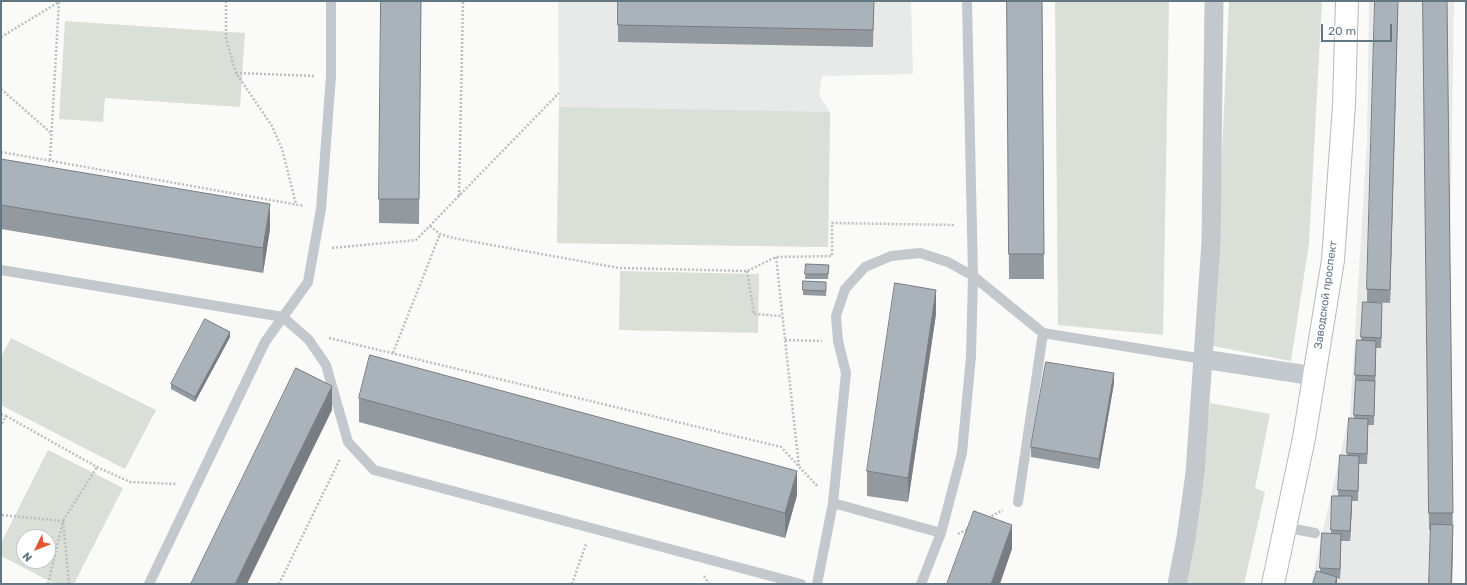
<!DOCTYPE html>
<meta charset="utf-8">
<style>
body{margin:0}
#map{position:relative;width:1467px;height:585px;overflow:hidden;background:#fafaf8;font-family:Rubik,sans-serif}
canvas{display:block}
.frame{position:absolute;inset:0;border:2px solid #657683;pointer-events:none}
.north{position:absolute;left:16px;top:529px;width:40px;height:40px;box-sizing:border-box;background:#fff;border:1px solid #c1c8cd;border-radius:50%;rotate:227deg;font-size:11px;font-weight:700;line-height:16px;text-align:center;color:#657683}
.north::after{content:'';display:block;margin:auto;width:14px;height:18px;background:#e4572e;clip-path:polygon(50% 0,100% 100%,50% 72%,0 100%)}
.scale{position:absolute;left:1321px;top:24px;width:71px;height:18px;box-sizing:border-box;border:2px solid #657683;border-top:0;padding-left:5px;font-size:12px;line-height:14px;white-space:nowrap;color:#657683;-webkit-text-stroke:3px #fff;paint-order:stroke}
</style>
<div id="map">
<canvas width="1467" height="585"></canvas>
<div class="frame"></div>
<div class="north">N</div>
<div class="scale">20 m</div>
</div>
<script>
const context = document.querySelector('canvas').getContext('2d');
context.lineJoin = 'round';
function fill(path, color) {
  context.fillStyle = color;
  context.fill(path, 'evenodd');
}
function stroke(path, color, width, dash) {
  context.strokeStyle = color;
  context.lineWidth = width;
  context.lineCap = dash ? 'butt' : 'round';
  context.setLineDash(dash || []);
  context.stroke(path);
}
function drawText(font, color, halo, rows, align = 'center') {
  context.font = font + ' Rubik,sans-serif';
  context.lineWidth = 4;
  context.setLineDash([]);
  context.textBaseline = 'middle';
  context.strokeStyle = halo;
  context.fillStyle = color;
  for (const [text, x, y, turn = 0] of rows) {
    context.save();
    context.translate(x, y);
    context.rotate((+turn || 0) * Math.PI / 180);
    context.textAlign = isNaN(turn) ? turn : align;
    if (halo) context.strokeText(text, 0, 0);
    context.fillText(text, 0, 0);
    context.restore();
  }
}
const built = new Path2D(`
 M558,1H911L913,74L822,76L819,95L830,112L828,247L557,243L559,107Z
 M1369,1H1454L1445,584H1311L1350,412L1367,142Z`);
const green = new Path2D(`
 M1055,1H1169L1163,335L1058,325Z
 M1229,1H1322L1309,243L1291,361L1213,346Z
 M65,21L245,33L240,107L105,98L103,122L59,119Z
 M559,107L830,112L828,247L557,243Z
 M620,271L759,274L758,333L619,330Z
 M11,338L156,410L125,469L1,405V357Z
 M1210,403L1270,414L1255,488L1265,492L1244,584H1185L1197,519Z
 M48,450L123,488L74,584H55L1,556V543ZM24,537H48V561H24Z`);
const path = new Path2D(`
 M226,1V39L236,73L272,126L282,149L296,204
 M1,37L59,2
 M236,73L315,76
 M1,89L51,133
 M1,152L304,206
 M50,160L59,1
 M459,196L463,1
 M430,226L440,234L453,238L619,268L747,271L776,257L832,256V223L955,225
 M332,248L416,240L559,93
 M776,257L799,467
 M747,271L754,314L782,316
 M329,338L781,447L818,487
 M785,340L822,341
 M393,353L440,234
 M1,414L6,416L1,425
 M6,416L97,467L130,482L177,484
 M2,515L63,521L48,584
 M988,518L1003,510
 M958,534L968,529
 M704,576L709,584
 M69,584L63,521L97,467
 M279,584L340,459
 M572,584L586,544`);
const lane = new Path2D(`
 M967,1L973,276L1043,333L1203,359
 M1,270L283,317L309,340L326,365L348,442L374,470L801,584
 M1018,502L1043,333
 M833,503L941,533
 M1284,527L1315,533
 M149,584L265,342L308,282L321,209L331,76V1
 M817,584L833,503L846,373L838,341L836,316L845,289L865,267L891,256L920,253L948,262L973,276L971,356L962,453L941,533L921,584`);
const street = new Path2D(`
 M1203,359L1314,376
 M1177,584L1186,538L1195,473L1211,242L1214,1`);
const primary = new Path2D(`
 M1273,584L1304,438L1333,260L1344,105L1347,1`);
const wall = new Path2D(`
 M421,1L419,224L379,223V199Z
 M874,1L873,47L618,42V25Z
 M1007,1H1042L1044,279H1009Z
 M1398,1L1390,303L1367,302V289Z
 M1423,1H1447L1453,542L1452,584H1429L1431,530H1429Z
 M1,159L270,229L263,273L1,229Z
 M806,264L829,265L828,279H805Z
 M803,281L826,282V296L803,295Z
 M1363,302L1382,313L1381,348H1376L1374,425H1368L1367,464H1359L1358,501H1352L1350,541H1341L1340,579L1337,578V584L1320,572V568L1331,533L1332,496H1338V490L1347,456L1354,419L1355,385V375L1361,340Z
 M936,314L908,502L867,496V471Z
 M230,337L195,402L171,389V384Z
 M1114,383L1099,469L1031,457V447Z
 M359,398L797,495L785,538L359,422Z`);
const shadedWall = new Path2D(`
 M1398,1V2L1390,303V290Z
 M270,204V229L263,273V248Z
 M936,290V314L908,502V478Z
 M1382,303V313L1381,348V338Z
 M230,332V337L195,402V397Z
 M1376,341V350L1375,385V376Z
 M1114,373V383L1099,469V459Z
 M332,386V410L247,584H235Z
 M1368,419V429L1367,464V454Z
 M797,471V495L785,538V513Z
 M1352,496V506L1350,541V531Z
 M1012,525V549L1000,584H991Z
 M1453,525L1452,584H1451Z
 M1341,534V544L1340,579V569Z
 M1337,577V584H1335Z`);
const building = new Path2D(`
 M381,1H421L419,199H379Z
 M618,1H874L873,30L618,25Z
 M1007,1H1042L1044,254H1009Z
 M1375,1H1398L1390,290L1367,289Z
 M1423,1H1447L1453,513H1429Z
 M1,159L270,204L263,248L1,205Z
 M806,264L829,265L828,274H805Z
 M803,281L826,282V291L803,290Z
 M895,283L936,290L908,478L867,471Z
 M1363,302L1382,303L1381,338L1361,337Z
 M205,319L230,332L195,397L171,384Z
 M1357,340L1376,341L1375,376L1355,375Z
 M370,355L797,471L785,513L359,398Z
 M1046,362L1114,373L1099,459L1031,447Z
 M296,368L332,386L235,584H191Z
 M1356,380L1375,381L1374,416L1354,415Z
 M1349,418L1368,419L1367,454L1347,453Z
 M1340,455L1359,456L1358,491L1338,490Z
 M1332,496H1352L1350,531L1331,530Z
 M974,511L1012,525L991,584H947Z
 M1431,524L1453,525L1451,584H1429Z
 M1322,533L1341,534L1340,569L1320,568Z
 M1317,571L1337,577L1335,584H1313Z`);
const streetNames = [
 ["Заводской проспект",1326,295,-82]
];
fill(built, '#e8e9e9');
fill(green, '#dadfd7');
stroke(primary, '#b5babe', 24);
stroke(path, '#bbbfc2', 2.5, [2, 2]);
stroke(lane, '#c3c8cc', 10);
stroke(street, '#c3c8cc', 19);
stroke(primary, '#fff', 22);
fill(wall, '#929a9f');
fill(shadedWall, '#777d82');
fill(building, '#aab3b9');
stroke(building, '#777d82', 1);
drawText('11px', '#657683', '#fff', streetNames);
</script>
